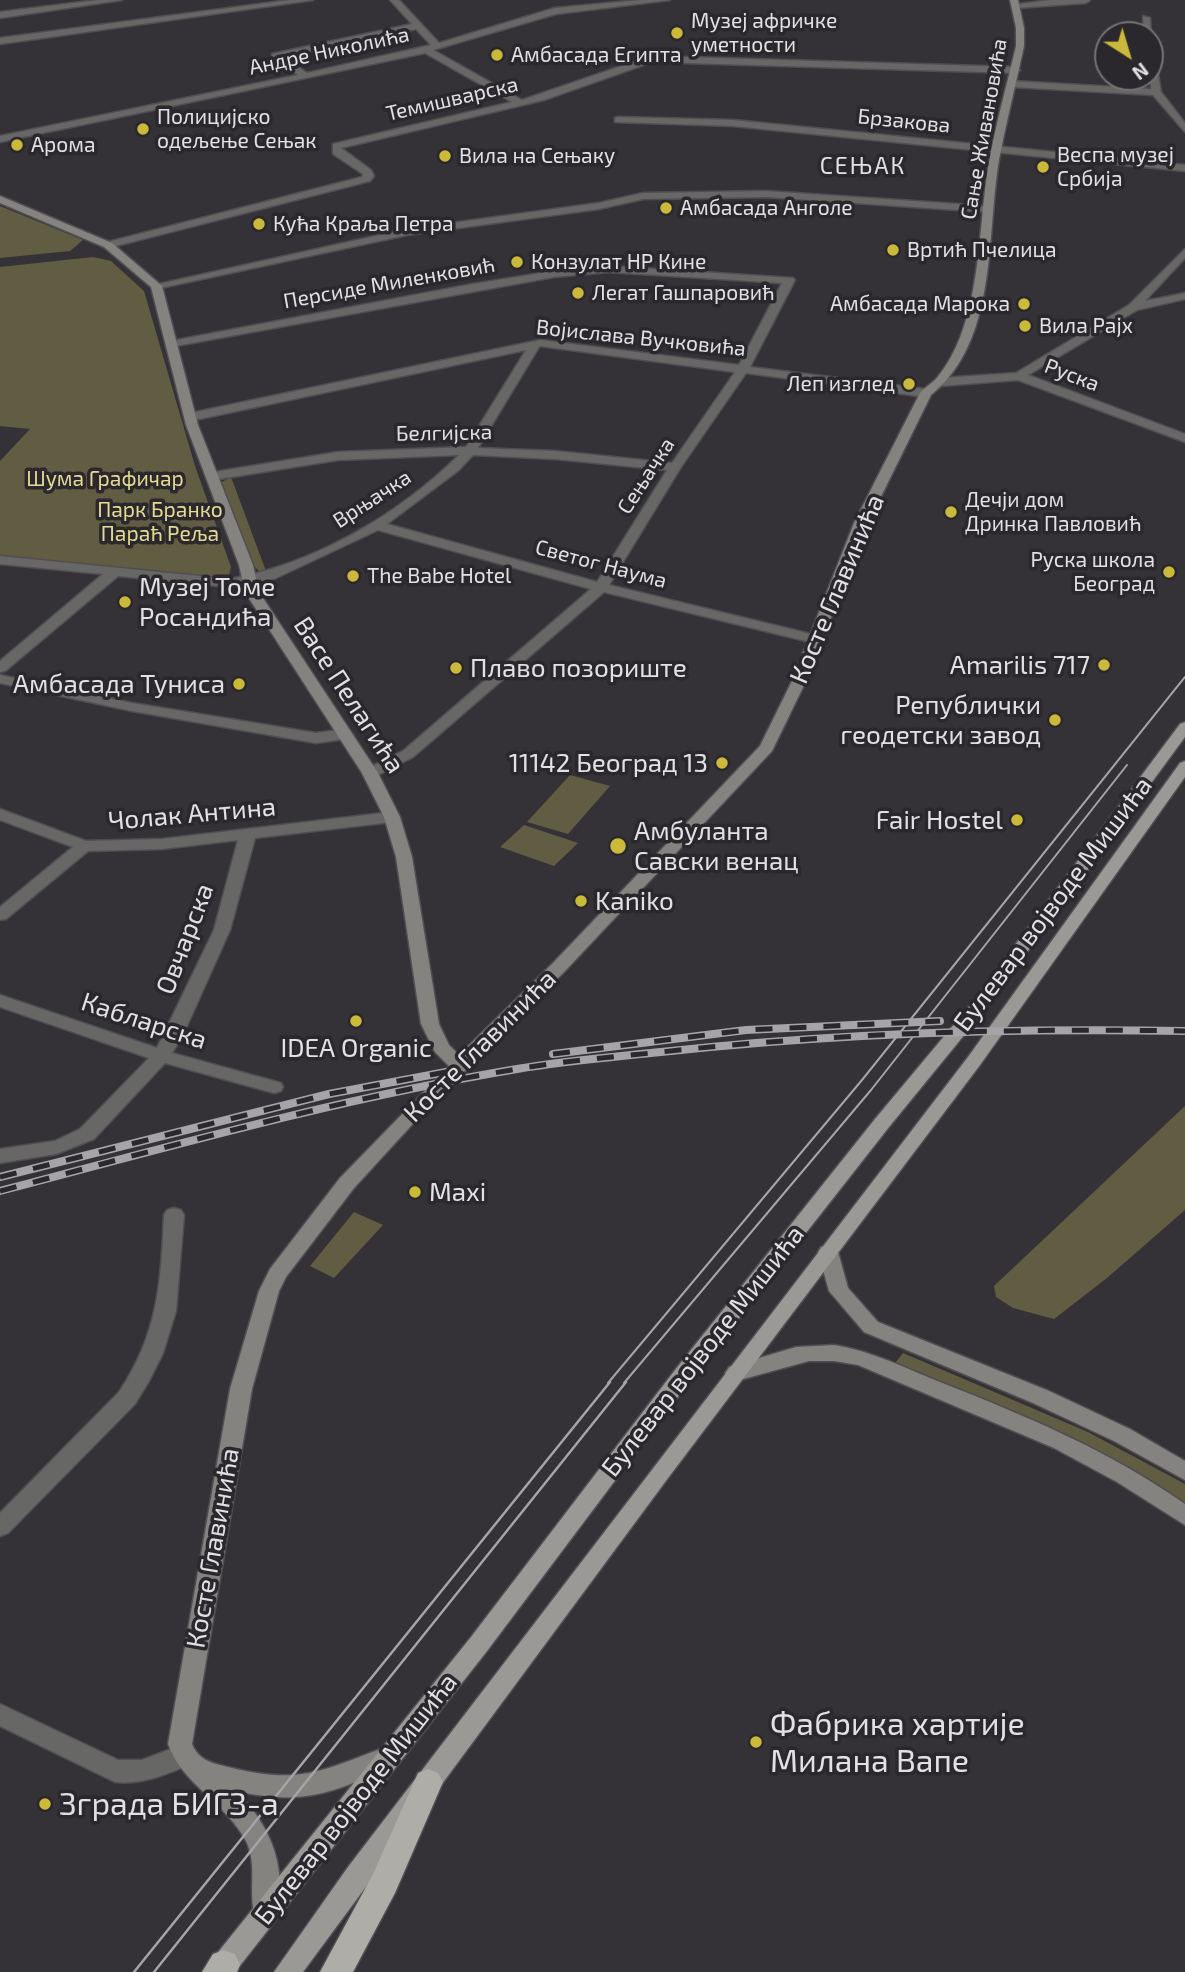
<!DOCTYPE html>
<meta charset="utf-8">
<style>
body{margin:0}
#map{position:relative;width:1185px;height:1972px;overflow:hidden;background:#343237;font-family:"Exo 2",sans-serif}
canvas{display:block}
.north{position:absolute;left:1094px;top:21px;width:70px;height:70px;box-sizing:border-box;background:#2a282d;border:2px solid #737276;border-radius:50%;rotate:143deg;font-size:19px;font-weight:700;line-height:28px;text-align:center;color:#e1e0e3}
.north::after{content:'';display:block;margin:auto;width:24px;height:32px;background:#cbba39;clip-path:polygon(50% 0,100% 100%,50% 72%,0 100%)}
</style>
<div id="map">
<canvas width="1185" height="1972"></canvas>
<div class="north">N</div>
</div>
<script>
const context = document.querySelector('canvas').getContext('2d');
context.lineJoin = 'round';
function fill(path, color) {
  context.fillStyle = color;
  context.fill(path, 'evenodd');
}
function stroke(path, color, width, dash) {
  context.strokeStyle = color;
  context.lineWidth = width;
  context.lineCap = dash ? 'butt' : 'round';
  context.setLineDash(dash || []);
  context.stroke(path);
}
function drawText(font, color, halo, rows, align = 'center') {
  context.font = font + ' "Exo 2",sans-serif';
  context.lineWidth = 7;
  context.setLineDash([]);
  context.textBaseline = 'middle';
  context.strokeStyle = halo;
  context.fillStyle = color;
  for (const [text, x, y, turn = 0] of rows) {
    context.save();
    context.translate(x, y);
    context.rotate((+turn || 0) * Math.PI / 180);
    context.textAlign = isNaN(turn) ? turn : align;
    if (halo) context.strokeText(text, 0, 0);
    context.fillText(text, 0, 0);
    context.restore();
  }
}
const green = new Path2D(`
 M0,206L83,240L70,251L0,258Z
 M93,257L111,261L144,291L195,466L231,567L228,580L0,557V461L30,429L0,426V267Z
 M231,477L266,571H259L250,562L220,483Z
 M570,775L610,786L568,834L527,822Z
 M524,825L578,843L554,866L500,847Z
 M1185,1106V1210L1107,1278L1054,1319L1013,1308L996,1297L994,1286Z
 M354,1212L383,1225L334,1278L310,1266Z
 M903,1353L1088,1432L1185,1484V1503C1098,1441 992,1406 895,1363Z`);
const street = new Path2D(`
 M98,0H122L0,18V12Z
 M290,0H313L0,44V38Z
 M390,0H399L439,43L555,8L640,0H670L556,14L433,50L522,100L651,56L1015,67L1020,70L1015,73L652,62L544,100L341,148L371,170L374,176L370,181L108,248L103,245L104,243L362,177L363,174L333,154V144L512,102L425,53L0,142V136L298,75L272,58V54L412,24ZM416,29L431,45L307,73L283,57Z
 M1050,0H1090L1086,3L1016,8L1012,5Z
 M1143,16L1150,18L1151,37L1144,35Z
 M1150,47L1154,50L1161,92L1185,123V132L1153,95L1012,87L1007,84L1012,81L1151,89Z
 M618,117L733,120L1185,165V171L733,126L615,122V118Z
 M766,191L987,206L992,209L987,212L766,197L643,199L599,209L407,235L156,289L150,286L407,229L599,203L643,193Z
 M1185,249V258L1145,301L1185,293V299L1137,310L1028,375L1185,434V442L1018,380L940,386L934,382L940,378L1016,373L1129,305Z
 M608,266L793,278L795,280L750,367L926,389L932,393L926,397L746,373L681,467L609,585L819,636L821,639L819,642L814,643L604,592L413,757L376,776H364L362,773L364,770L403,751L591,589L378,530L274,579L230,587L118,576L5,671L0,672V661L103,574L0,564V556L230,579C314,564 398,515 459,455L338,460L213,480L207,476L208,473L338,452L466,447L526,350L190,421L186,420V414L540,340L739,365L782,283L608,272L554,277L170,347L166,346V342L473,284L554,271ZM539,347L540,346L735,372L672,463L555,451L478,448ZM473,455L555,459L667,470L597,582L387,524L459,470Z
 M0,675L132,703L316,733L345,729L353,734L345,739L316,743L132,711L0,683Z
 M0,809L86,841L162,839L392,812L400,817L392,822L255,838L230,930L182,1037L172,1053L281,1083L283,1087L281,1091L274,1093L165,1063L94,1139L56,1154L0,1163V1149L55,1141L80,1129L149,1058L0,1007V995L157,1048L214,930L238,840L162,849L88,851L6,919L0,920V907L73,847L0,820Z
 M174,1208L181,1210L184,1215L176,1311L163,1353L149,1381L135,1404L8,1533L0,1536V1513L119,1392C158,1334 161,1283 164,1215L167,1210Z
 M0,1704L118,1760H142L184,1744L193,1747L196,1755L193,1763C167,1774 143,1785 115,1782L0,1726Z`);
const secondary = new Path2D(`
 M1010,0H1018L1024,28V46C1016,84 1006,122 999,160C986,237 998,341 931,395L868,523L806,681L772,751L565,971L420,1116L354,1188L286,1277L279,1291L252,1389L192,1744C199,1762 216,1764 232,1768C301,1785 323,1770 386,1747L395,1750L398,1758L395,1766C335,1791 304,1807 237,1791C263,1819 280,1849 280,1888C279,1900 280,1910 275,1921L266,1924L257,1921C246,1896 259,1867 246,1841C226,1803 182,1784 168,1744L230,1389L259,1291L270,1269L340,1178L449,1066L435,1052L421,1024L396,857L384,817L362,773L245,592L239,565L186,425L151,287L104,247L0,203V196L112,243L162,286L198,425L253,565L259,592L378,773L400,817L412,857L439,1024L449,1045L459,1055L553,963L760,746L792,681L854,523L920,393C925,387 931,384 936,379C983,324 977,229 989,162C996,123 1007,85 1016,46V28Z
 M828,1245L835,1247L838,1252L848,1288L878,1322L1049,1391L1130,1429L1185,1461V1480L1114,1441L1033,1403L864,1332L829,1291L818,1252L821,1247Z
 M834,1345C872,1351 905,1368 940,1382C1026,1416 1110,1451 1185,1504V1525L1117,1482L1054,1448L858,1365L834,1361H809L736,1381L729,1379L725,1373L729,1367L796,1347Z`);
const primary = new Path2D(`
 M1185,722V737L983,1012L889,1127L689,1382L487,1651L235,1972H214L211,1965L215,1956L471,1637L675,1370L875,1119L971,1004L1180,724Z
 M1185,761V777L980,1065L668,1478L303,1972H274L348,1867L968,1057L1180,763Z`);
const highway = new Path2D(`
 M428,1769L438,1773L443,1782L395,1893L353,1972H320L373,1874L418,1773Z
 M224,1950L235,1954L240,1965L237,1972H202L213,1954Z`);
const tramFar1 = new Path2D(`
 M608,1383L862,1080L1185,677
 M624,1383L871,1090L1127,765`);
const tram = new Path2D(`
 M134,1972L610,1382
 M154,1972L626,1382`);
const rail = new Path2D(`
 M553,1054L746,1030L940,1021
 M0,1177L329,1094L446,1072
 M0,1191C171,1146 342,1098 517,1069C564,1061 613,1057 661,1052C835,1033 1010,1028 1185,1031`);
const markers = [
 [677,33,7,"#cbba39"],
 [497,55,7,"#cbba39"],
 [143,129,7,"#cbba39"],
 [17,145,7,"#cbba39"],
 [445,156,7,"#cbba39"],
 [1043,167,7,"#cbba39"],
 [666,208,7,"#cbba39"],
 [259,224,7,"#cbba39"],
 [893,250,7,"#cbba39"],
 [517,262,7,"#cbba39"],
 [578,293,7,"#cbba39"],
 [1024,304,7,"#cbba39"],
 [1025,326,7,"#cbba39"],
 [909,384,7,"#cbba39"],
 [951,512,7,"#cbba39"],
 [1169,572,7,"#cbba39"],
 [353,576,7,"#cbba39"],
 [125,602,7,"#cbba39"],
 [1104,665,7,"#cbba39"],
 [456,668,7,"#cbba39"],
 [239,684,7,"#cbba39"],
 [1055,720,7,"#cbba39"],
 [722,763,7,"#cbba39"],
 [1017,820,7,"#cbba39"],
 [618,846,9,"#cbba39"],
 [581,901,7,"#cbba39"],
 [356,1021,7,"#cbba39"],
 [415,1192,7,"#cbba39"],
 [756,1742,7,"#cbba39"],
 [45,1804,7,"#cbba39"]
];
const farPoinames = [
 ["Музеј афричке",691,21],
 ["уметности",691,45],
 ["Амбасада Египта",511,55],
 ["Полицијско",157,117],
 ["одељење Сењак",157,141],
 ["Арома",31,145],
 ["Веспа музеј",1057,155],
 ["Србија",1057,179],
 ["Вила на Сењаку",459,156],
 ["Амбасада Анголе",680,208],
 ["Кућа Краља Петра",273,224],
 ["Вртић Пчелица",907,250],
 ["Конзулат НР Кине",531,262],
 ["Легат Гашпаровић",592,293],
 ["Амбасада Марока",1010,304,"right"],
 ["Вила Рајх",1039,326],
 ["Леп изглед",895,384,"right"],
 ["Дечји дом",965,500],
 ["Дринка Павловић",965,524],
 ["Руска школа",1155,560,"right"],
 ["Београд",1155,584,"right"],
 ["The Babe Hotel",367,576]
];
const farStreetnames = [
 ["Андре Николића",329,51,-12],
 ["Темишварска",452,99,-13],
 ["Брзакова",904,121,6],
 ["Сање Живановића",984,129,-80],
 ["Персиде Миленковић",389,283,-10],
 ["Војислава Вучковића",641,338,6],
 ["Руска",1072,375,21],
 ["Белгијска",444,433,-1],
 ["Сењачка",646,476,-57],
 ["Врњачка",372,499,-33],
 ["Светог Наума",601,564,15]
];
const farParknames = [
 ["Шума Графичар",105,479],
 ["Парк Бранко",160,510],
 ["Параћ Реља",160,534]
];
const farNeighbourhoodnames = [
 ["СЕЊАК",863,166]
];
const poiNames = [
 ["Музеј Томе",139,587],
 ["Росандића",139,617],
 ["Amarilis 717",1090,665,"right"],
 ["Плаво позориште",470,668],
 ["Амбасада Туниса",225,684,"right"],
 ["Републички",1041,705,"right"],
 ["геодетски завод",1041,735,"right"],
 ["11142 Београд 13",708,763,"right"],
 ["Fair Hostel",1003,820,"right"],
 ["Амбуланта",634,831],
 ["Савски венац",634,861],
 ["Kaniko",595,901],
 ["IDEA Organic",356,1048,"center"],
 ["Maxi",429,1192]
];
const streetNames = [
 ["Косте Главинића",837,589,-67],
 ["Васе Пелагића",349,695,57],
 ["Чолак Антина",192,814,-5],
 ["Булевар војводе Мишића",1053,904,-53],
 ["Овчарска",185,939,-69],
 ["Кабларска",144,1021,18],
 ["Косте Главинића",480,1046,-45],
 ["Булевар војводе Мишића",703,1351,-52],
 ["Косте Главинића",213,1548,-80],
 ["Булевар војводе Мишића",356,1799,-52]
];
const nearPoinames = [
 ["Фабрика хартије",770,1724],
 ["Милана Вапе",770,1761],
 ["Зграда БИГЗ-а",59,1804]
];
fill(green, '#605d43');
stroke(street, '#504e53', 3);
stroke(secondary, '#504e53', 3);
stroke(primary, '#504e53', 3);
stroke(highway, '#504e53', 3);
fill(street, '#676765');
fill(secondary, '#848380');
fill(primary, '#9a9995');
fill(highway, '#aeada8');
stroke(tramFar1, '#a6a4a8', 2);
stroke(tram, '#a6a4a8', 2.5);
stroke(rail, '#a6a4a8', 8);
stroke(rail, '#2a282d', 5, [17]);
for (const [x, y, r, color] of markers) {
  const dot = new Path2D();
  dot.arc(x, y, r, 0, 2 * Math.PI);
  context.fillStyle = color;
  context.fill(dot);
  stroke(dot, '#2a282d', 2.5);
}
drawText('21px', '#e1e0e3', '#2a282d', farPoinames, 'left');
drawText('21px', '#e1e0e3', '#2a282d', farStreetnames);
drawText('21px', '#e4db93', '#2a282d', farParknames);
context.letterSpacing = '2px';
drawText('23px', '#e1e0e3', '#2a282d', farNeighbourhoodnames);
context.letterSpacing = '0px';
drawText('26px', '#e1e0e3', '#2a282d', poiNames, 'left');
drawText('26px', '#e1e0e3', '#2a282d', streetNames);
drawText('32px', '#e1e0e3', '#2a282d', nearPoinames, 'left');
</script>
